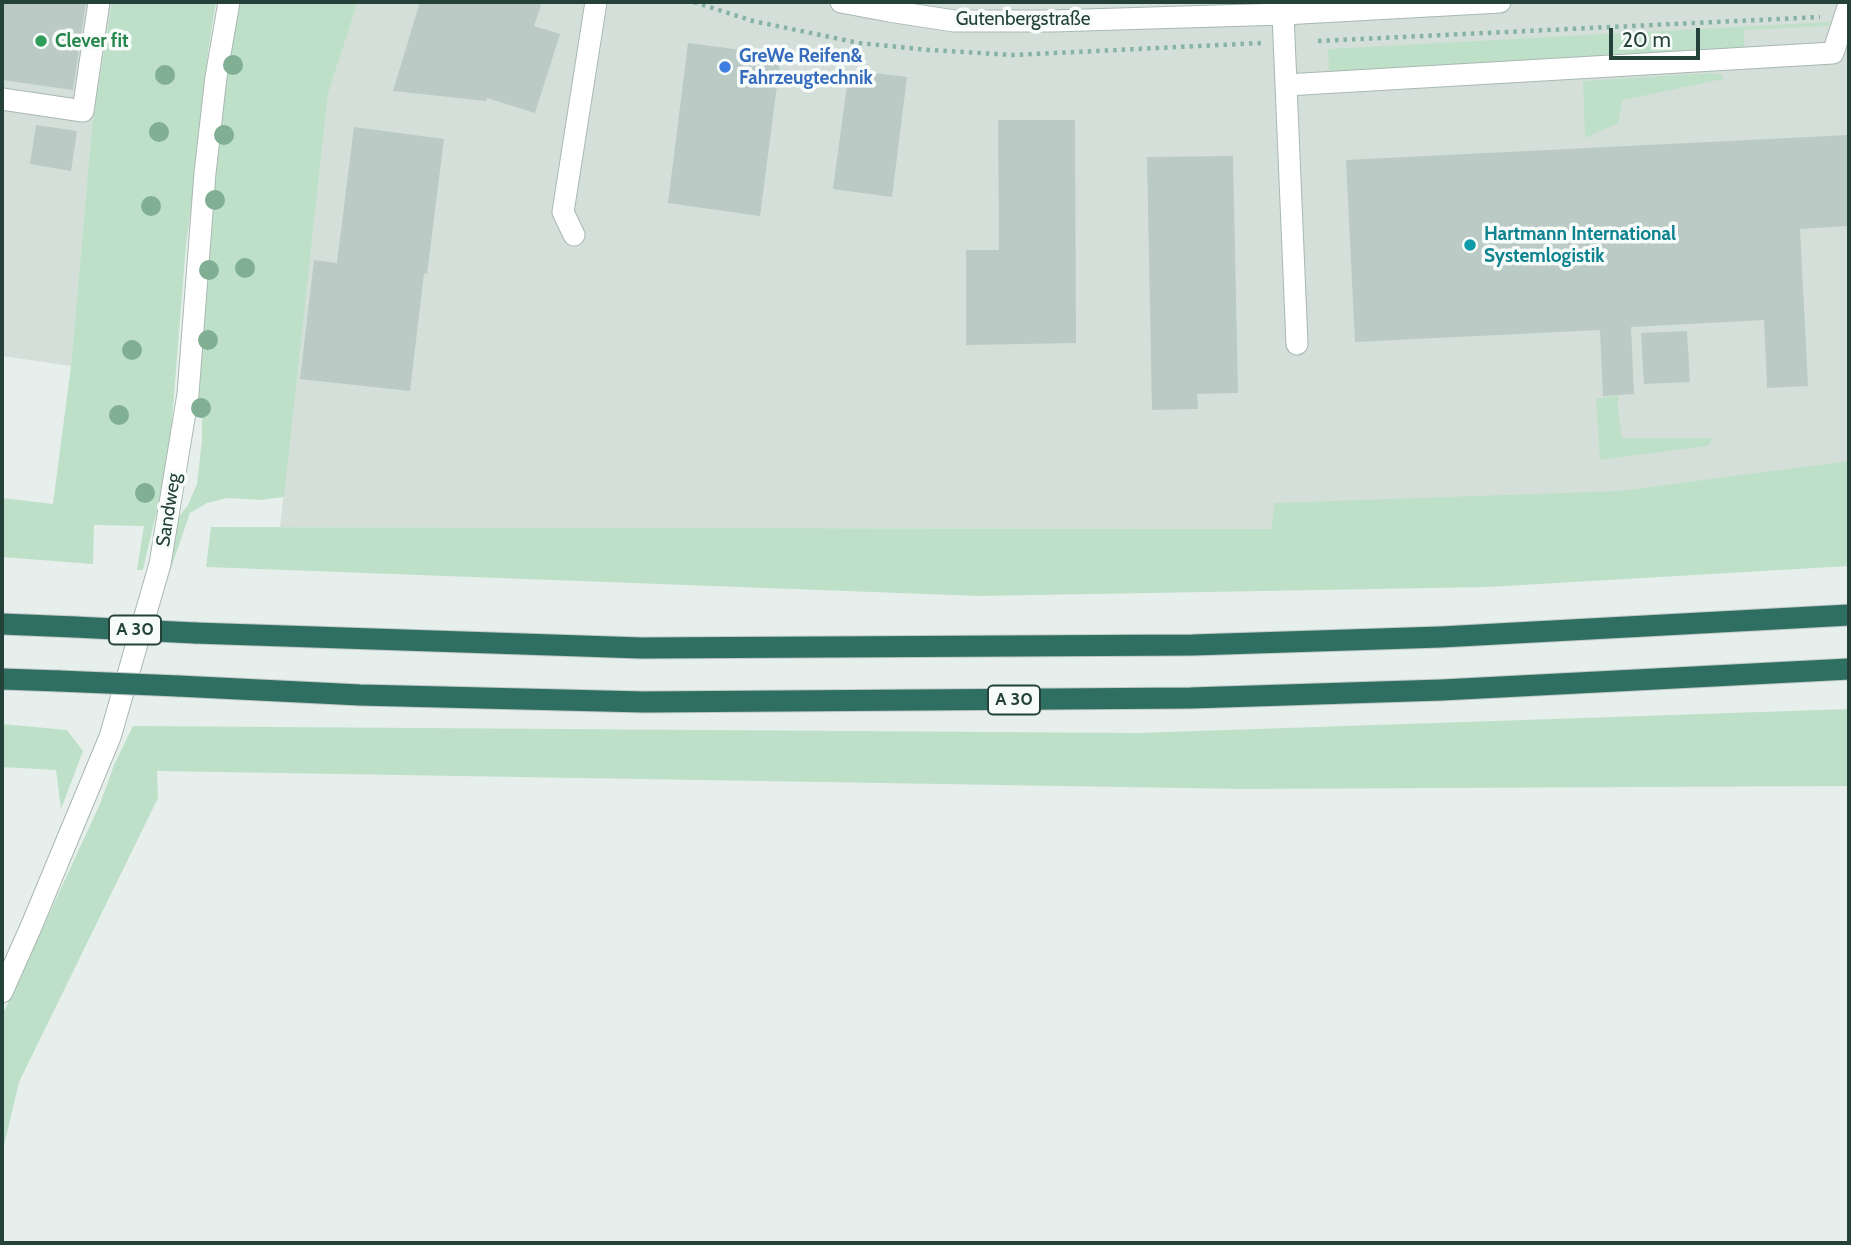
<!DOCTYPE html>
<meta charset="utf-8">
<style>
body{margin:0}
#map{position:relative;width:1851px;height:1245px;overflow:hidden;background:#e6efeb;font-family:Cabin,sans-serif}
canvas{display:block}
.frame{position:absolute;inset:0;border:4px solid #24423a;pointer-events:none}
.scale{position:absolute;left:1609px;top:28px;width:91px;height:32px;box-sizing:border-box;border:4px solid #24423a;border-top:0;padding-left:9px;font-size:21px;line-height:24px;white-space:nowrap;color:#24423a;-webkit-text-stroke:5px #f7fbf9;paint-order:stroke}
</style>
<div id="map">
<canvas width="1851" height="1245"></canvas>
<div class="frame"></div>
<div class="scale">20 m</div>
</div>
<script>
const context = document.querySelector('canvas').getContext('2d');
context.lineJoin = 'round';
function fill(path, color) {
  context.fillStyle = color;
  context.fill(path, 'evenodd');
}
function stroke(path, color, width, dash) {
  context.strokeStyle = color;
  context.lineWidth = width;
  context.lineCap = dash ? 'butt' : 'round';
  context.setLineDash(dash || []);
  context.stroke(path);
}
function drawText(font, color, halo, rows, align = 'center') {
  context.font = font + ' Cabin,sans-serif';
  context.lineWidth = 7;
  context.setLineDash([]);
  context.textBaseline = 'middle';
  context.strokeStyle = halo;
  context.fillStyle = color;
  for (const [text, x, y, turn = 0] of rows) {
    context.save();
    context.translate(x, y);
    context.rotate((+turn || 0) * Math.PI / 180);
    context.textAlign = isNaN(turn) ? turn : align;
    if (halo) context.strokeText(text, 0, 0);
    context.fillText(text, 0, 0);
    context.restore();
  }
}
const built = new Path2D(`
 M2,2H112L92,125L71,366L2,356Z
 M358,2H1849V495L1272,529L280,527L328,94Z`);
const green = new Path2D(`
 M112,2H216L207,59L199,150L186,245L170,445C164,487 152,528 143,570H137L144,526L94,525L93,564L2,557V498L53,504L71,366L92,125Z
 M238,2H358L328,94L284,497L261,500L227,498L207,503L190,513L170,571H163L178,518L188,505L197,484L202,440V416L193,396L213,167Z
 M1829,22V26L1744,30V49L1329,72L1328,49Z
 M1712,73L1722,75L1723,79L1623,100L1618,123L1585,138L1583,81Z
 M1618,395V410L1622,438H1711V443L1706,446L1600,460L1596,399Z
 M1849,461V566L1488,587L979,596L206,567L211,527L1271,529L1275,503L1619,491Z
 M1849,709V786L1243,789L157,771L158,798L19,1082L2,1154V1016L100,804L114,765L133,726L1138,733Z
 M2,724L67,730L83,751L61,809L56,770L2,767Z`);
const building = new Path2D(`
 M2,2H86L73,90L2,80Z
 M420,2H542L534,26L560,34L535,113L487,98L486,101L393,91Z
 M688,43L781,55L760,216L668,203Z
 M849,70L907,77L892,197L833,189Z
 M998,120H1075L1076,343L966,345V250H999Z
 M36,125L77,131L71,171L30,164Z
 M354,127L444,139L427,274L424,273L410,391L300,379L314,260L337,263Z
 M1849,135V226L1800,229L1808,386L1767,388L1764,320L1631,327L1634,394L1618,395L1603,396L1600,330L1355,342L1346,160Z
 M1233,156L1238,393L1197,394L1198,409L1152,410L1147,157Z
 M1687,331L1690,382L1644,384L1641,333Z`);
const path = new Path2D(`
 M694,2L753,21L859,43L929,50L1013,55L1261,43
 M1318,41L1820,17`);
const minor = new Path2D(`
 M841,2L889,11L954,21H1053L1283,14L1500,2
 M1283,14L1297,344
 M1286,85L1833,53L1849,4
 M2,99L83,111L99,2
 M574,235L563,212L596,2
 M2,992L31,927L110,737L160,564L188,394L205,173L216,77L229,2`);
const highway = new Path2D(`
 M2,624L75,627
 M195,633L641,648L1193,645L1441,637L1849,615
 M2,679L59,681
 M178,686L360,695L644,702L1191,698L1442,690L1849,669`);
const highwayBridge = new Path2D(`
 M75,627L195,633
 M59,681L178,686`);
const trees = [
 [233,65],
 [165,75],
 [159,132],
 [224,135],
 [215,200],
 [151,206],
 [245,268],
 [209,270],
 [208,340],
 [132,350],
 [201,408],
 [119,415],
 [145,493]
];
const markers = [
 [41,41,7,"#2e9e5b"],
 [725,67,7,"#3f7fe0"],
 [1470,245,7,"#0f9aa8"]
];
const shields = [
 [135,630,52],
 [1014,700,52]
];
const shieldNames = [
 ["A 30",135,630],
 ["A 30",1014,700]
];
const streetNames = [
 ["Gutenbergstraße",1023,19],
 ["Sandweg",169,510,-81]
];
const leisureNames = [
 ["Clever fit",55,41]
];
const shopNames = [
 ["GreWe Reifen&",739,56],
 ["Fahrzeugtechnik",739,78]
];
const cultureNames = [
 ["Hartmann International",1484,234],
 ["Systemlogistik",1484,256]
];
fill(built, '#d4dfda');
fill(green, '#bfe0c8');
fill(building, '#bbcac4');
stroke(minor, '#a8b8b2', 23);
stroke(highway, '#c2cac8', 23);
stroke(path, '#86b3a5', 4.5, [3.5, 5]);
stroke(minor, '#fff', 21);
stroke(highway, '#2f6f62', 21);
stroke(highwayBridge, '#c2cac8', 23, []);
stroke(highwayBridge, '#2f6f62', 21);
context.fillStyle = '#80af93';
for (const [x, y] of trees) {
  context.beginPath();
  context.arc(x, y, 10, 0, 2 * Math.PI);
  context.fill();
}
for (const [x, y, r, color] of markers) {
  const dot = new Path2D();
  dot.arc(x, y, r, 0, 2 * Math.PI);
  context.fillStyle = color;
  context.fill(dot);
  stroke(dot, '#f7fbf9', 2.5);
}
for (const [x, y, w] of shields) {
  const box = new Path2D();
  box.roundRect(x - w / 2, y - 14.5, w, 29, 5);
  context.fillStyle = '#f7fbf9';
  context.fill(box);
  stroke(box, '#24423a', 2);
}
drawText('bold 18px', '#24423a', null, shieldNames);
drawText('19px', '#24423a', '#f7fbf9', streetNames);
drawText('bold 19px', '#27864d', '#f7fbf9', leisureNames, 'left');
drawText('bold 19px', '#366cbe', '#f7fbf9', shopNames, 'left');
drawText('bold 19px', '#0d838f', '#f7fbf9', cultureNames, 'left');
</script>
